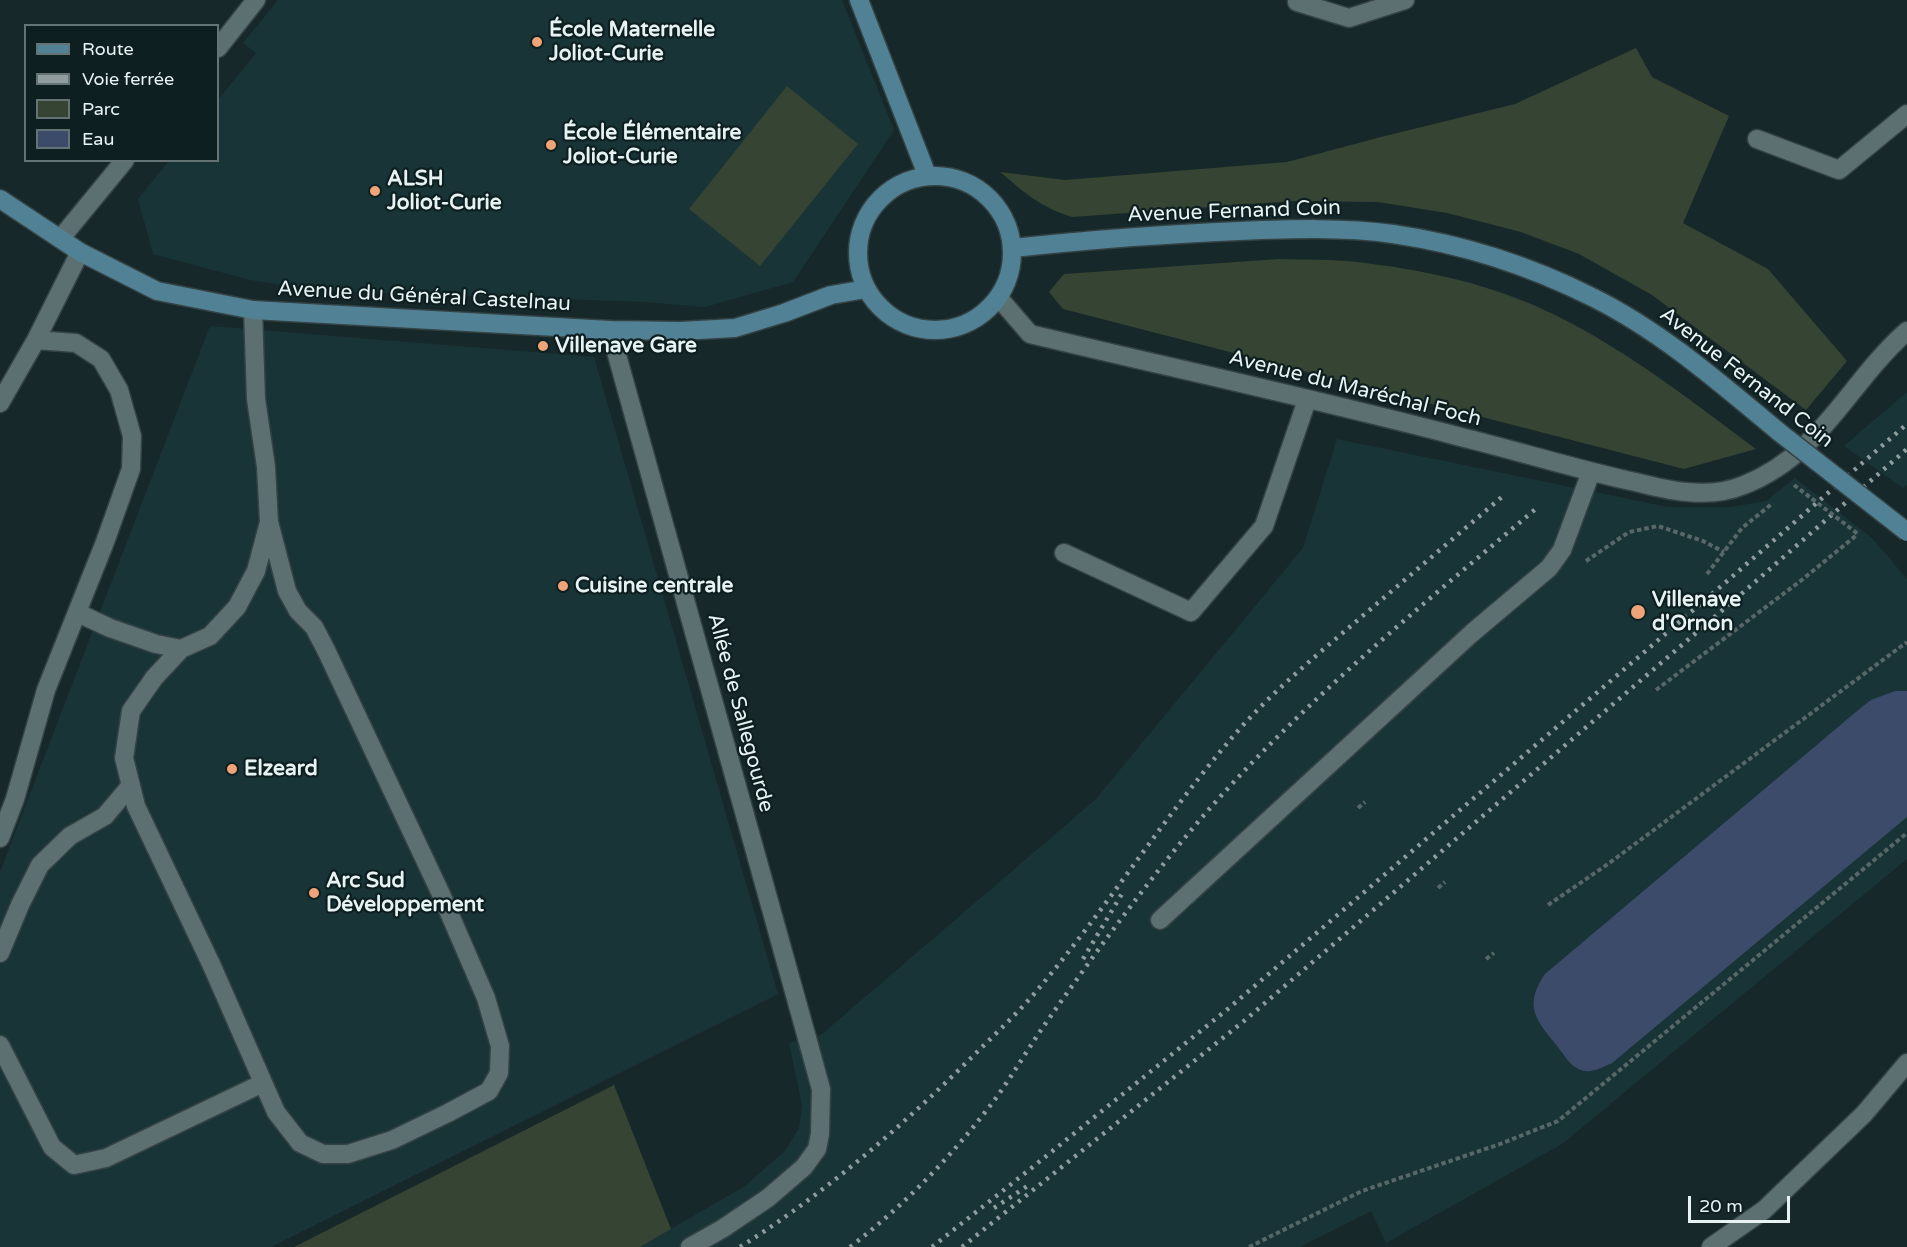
<!DOCTYPE html>
<meta charset="utf-8">
<style>
body{margin:0}
#map{position:relative;width:1907px;height:1247px;overflow:hidden;background:#17282a;font-family:"Varela Round",sans-serif}
canvas{display:block}
.legend{position:absolute;left:24px;top:24px;width:195px;height:138px;box-sizing:border-box;background:#0d1f20;border:2px solid #647374;margin:0;padding:8px 10px;list-style:none;font-size:18px;color:#e7f2f3}
.legend li{display:flex;align-items:center;gap:12px;height:30px}
.legend b{width:30px;border:2px solid #647374}
.scale{position:absolute;left:1688px;top:1196px;width:102px;height:27px;box-sizing:border-box;border:3px solid #e7f2f3;border-top:0;padding-left:8px;font-size:18px;line-height:21px;white-space:nowrap;color:#e7f2f3;-webkit-text-stroke:4px #0d1f20;paint-order:stroke}
</style>
<div id="map">
<canvas width="1907" height="1247"></canvas>
<ul class="legend">
<li><b style="height:8px;background:#518194"></b>Route</li>
<li><b style="height:8px;background:#8f9d9e"></b>Voie ferrée</li>
<li><b style="height:16px;background:#354433"></b>Parc</li>
<li><b style="height:16px;background:#3d4b6b"></b>Eau</li>
</ul>
<div class="scale">20 m</div>
</div>
<script>
const context = document.querySelector('canvas').getContext('2d');
context.lineJoin = 'round';
function fill(path, color) {
  context.fillStyle = color;
  context.fill(path, 'evenodd');
}
function stroke(path, color, width, dash) {
  context.strokeStyle = color;
  context.lineWidth = width;
  context.lineCap = dash ? 'butt' : 'round';
  context.setLineDash(dash || []);
  context.stroke(path);
}
function drawText(font, color, halo, rows, align = 'center') {
  context.font = font + ' "Varela Round",sans-serif';
  context.lineWidth = 4.5;
  context.setLineDash([]);
  context.textBaseline = 'middle';
  context.strokeStyle = halo;
  context.fillStyle = color;
  for (const [text, x, y, turn = 0] of rows) {
    context.save();
    context.translate(x, y);
    context.rotate((+turn || 0) * Math.PI / 180);
    context.textAlign = isNaN(turn) ? turn : align;
    if (halo) context.strokeText(text, 0, 0);
    context.fillText(text, 0, 0);
    context.restore();
  }
}
const built = new Path2D(`
 M278,0H842L894,130L793,282L705,307L645,302L327,291L250,280L153,254L138,199L169,161L218,160V100L256,53L243,43Z
 M210,326L594,357L778,994L271,1247H0V872Z
 M1907,392V485L1903,488L1844,446Z
 M1337,439L1668,507H1730L1766,501L1795,478L1872,538L1907,579V859L1562,1144L1386,1243L1371,1211L1300,1247H640L745,1186L785,1151L799,1128L802,1105L789,1043L822,1034L1095,800L1303,548Z`);
const green = new Path2D(`
 M1636,48L1652,77L1729,116L1683,223L1768,269L1847,361L1806,410L1652,295L1579,254L1521,232L1447,213L1378,202L1294,201L1072,217C1040,207 1025,193 1000,172L1065,180L1287,162L1381,137L1515,104Z
 M787,86L858,144L760,266L689,209Z
 M1279,259C1305,260 1331,259 1357,262C1418,269 1482,282 1538,307C1618,343 1686,397 1756,449L1684,469L1063,309L1049,292L1064,274Z
 M614,1085L671,1229L640,1247H294Z`);
const water = new Path2D(`
 M1895,691H1907V817L1612,1063C1603,1067 1591,1074 1581,1070C1571,1067 1564,1055 1558,1047C1536,1020 1523,1006 1545,974L1863,706L1871,700Z`);
const path = new Path2D(`
 M1586,561L1629,532L1658,526L1703,541L1724,552
 M1707,574L1742,528L1773,503
 M1656,690L1803,579L1858,534
 M1358,808L1365,802
 M1438,888L1445,882
 M1548,905L1608,864L1907,642
 M1486,959L1494,953
 M1249,1247L1362,1191L1500,1144L1558,1121L1907,833`);
const service = new Path2D(`
 M0,403L36,340L80,252
 M1064,553L1191,612L1264,526L1307,400
 M78,613L110,628L156,644L181,649L210,636L237,607L256,571L269,522L266,467L256,399L253,310
 M181,649L154,678L131,711L124,758L136,806L212,966L276,1112L300,1143L323,1154H348L392,1140L448,1113L489,1091L499,1073L500,1046L486,998L441,894L326,650L314,627L298,611L287,591L269,522
 M0,838L15,799L46,690L105,542L131,469L132,436L119,390L101,359L76,343L36,340
 M1160,920L1472,633L1549,568L1562,550L1591,472
 M0,953L20,905L40,865L70,836L105,816L131,785
 M0,1045L52,1147L74,1165L106,1158L263,1083
 M690,1247L722,1229L768,1198L804,1167L817,1149L820,1134L821,1089L807,1038`);
const minor = new Path2D(`
 M1297,2L1349,18L1405,0
 M218,48L256,0
 M1757,139L1839,170L1907,114
 M61,238L125,160
 M999,298L1030,334C1172,368 1316,399 1457,436C1514,450 1569,467 1626,480C1646,484 1667,491 1687,492C1706,494 1727,492 1744,485C1822,454 1848,383 1907,331
 M610,330L807,1038
 M1711,1247L1764,1210L1864,1114L1907,1063`);
const secondary = new Path2D(`
 M859,0L927,175
 M858 253a77 77 0 1 1 154 0a77 77 0 1 1-154 0Z
 M0,199L80,252L157,291L253,310L610,330L680,331L735,328L784,313L831,295L866,289
 M1013,248C1088,240 1164,234 1239,231C1290,229 1343,227 1393,234C1462,244 1530,266 1592,297C1661,331 1720,383 1779,432`);
const rail = new Path2D(`
 M1083,959L1123,892
 M994,1208L1029,1185
 M740,1247C824,1194 899,1129 970,1059C991,1038 1014,1017 1034,994C1106,910 1164,816 1236,733C1273,691 1317,655 1359,619C1407,578 1455,537 1503,496
 M850,1247C906,1204 954,1154 996,1098C1012,1076 1026,1052 1041,1030C1085,967 1130,905 1178,846C1283,717 1412,614 1538,507
 M932,1247L1034,1166L1229,1008L1726,582L1907,424
 M962,1247L1244,1021L1739,596L1907,449`);
const pathBridge = new Path2D(`
 M1794,485L1858,534`);
const secondaryBridge = new Path2D(`
 M1779,432L1907,532`);
const markers = [
 [537,42,6,"#efa378"],
 [551,145,6,"#efa378"],
 [375,191,6,"#efa378"],
 [543,346,6,"#efa378"],
 [563,586,6,"#efa378"],
 [1638,612,8,"#efa378"],
 [232,769,6,"#efa378"],
 [314,893,6,"#efa378"]
];
const poiNames = [
 ["École Maternelle",549,30],
 ["Joliot-Curie",549,54],
 ["École Élémentaire",563,133],
 ["Joliot-Curie",563,157],
 ["ALSH",387,179],
 ["Joliot-Curie",387,203],
 ["Villenave Gare",555,346],
 ["Cuisine centrale",575,586],
 ["Villenave",1652,600],
 ["d'Ornon",1652,624],
 ["Elzeard",244,769],
 ["Arc Sud",326,881],
 ["Développement",326,905]
];
const streetNames = [
 ["Avenue Fernand Coin",1234,212,-2],
 ["Avenue du Général Castelnau",424,297,3],
 ["Avenue Fernand Coin",1746,378,38],
 ["Avenue du Maréchal Foch",1355,389,14],
 ["Allée de Sallegourde",740,713,75]
];
fill(built, '#193437');
fill(green, '#354433');
fill(water, '#3d4b6b');
stroke(service, '#344244', 21);
stroke(minor, '#344244', 21);
stroke(secondary, '#344244', 21);
stroke(path, '#586768', 4, [4.5, 3]);
stroke(service, '#5c7072', 18);
stroke(minor, '#5c7072', 18);
stroke(secondary, '#518194', 18);
stroke(rail, '#8f9d9e', 4.5, [3, 6]);
stroke(secondaryBridge, '#344244', 21, []);
stroke(pathBridge, '#586768', 4, [4.5, 3]);
stroke(secondaryBridge, '#518194', 18);
for (const [x, y, r, color] of markers) {
  const dot = new Path2D();
  dot.arc(x, y, r, 0, 2 * Math.PI);
  context.fillStyle = color;
  context.fill(dot);
  stroke(dot, '#0d1f20', 2);
}
drawText('bold 21px', '#e7f2f3', '#0d1f20', poiNames, 'left');
drawText('21px', '#e7f2f3', '#0d1f20', streetNames);
</script>
